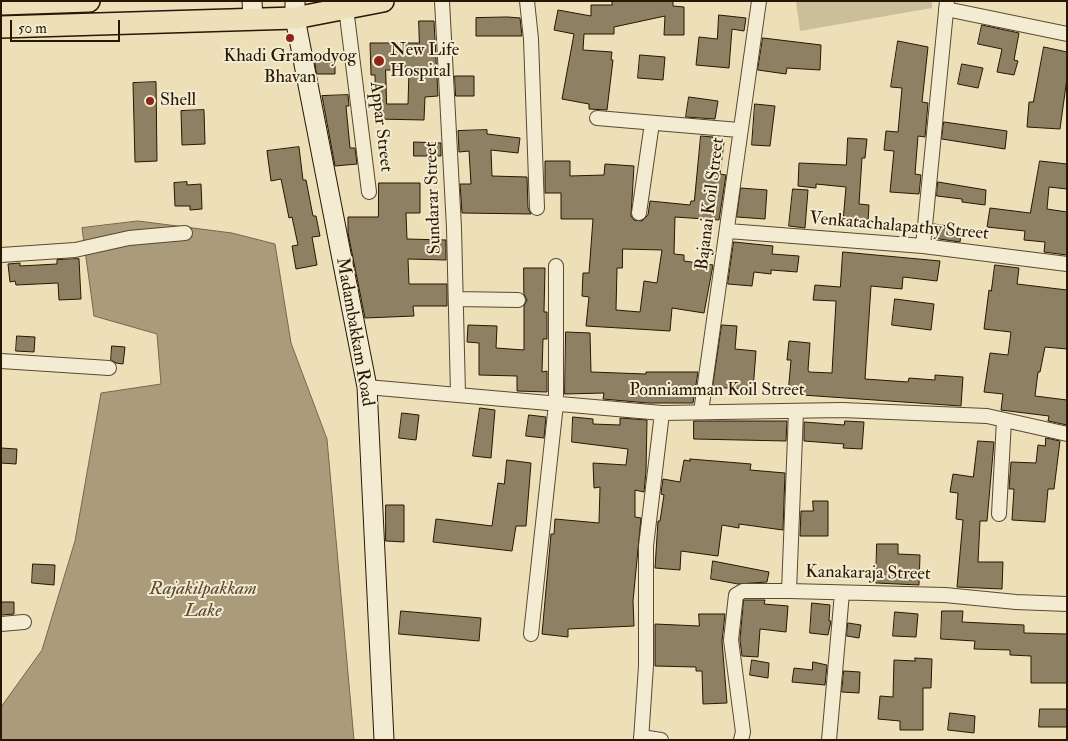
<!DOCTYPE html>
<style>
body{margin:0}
#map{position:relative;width:1068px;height:741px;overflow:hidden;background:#ede0b9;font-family:"IM FELL Double Pica",serif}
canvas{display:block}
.frame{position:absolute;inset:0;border:2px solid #271703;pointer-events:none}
.scale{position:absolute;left:10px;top:20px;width:110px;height:22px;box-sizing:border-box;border:2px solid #271703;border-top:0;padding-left:6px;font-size:15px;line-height:18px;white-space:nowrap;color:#271703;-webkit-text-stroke:4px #f3ebd2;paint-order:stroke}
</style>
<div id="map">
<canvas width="1068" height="741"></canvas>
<div class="frame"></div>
<div class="scale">50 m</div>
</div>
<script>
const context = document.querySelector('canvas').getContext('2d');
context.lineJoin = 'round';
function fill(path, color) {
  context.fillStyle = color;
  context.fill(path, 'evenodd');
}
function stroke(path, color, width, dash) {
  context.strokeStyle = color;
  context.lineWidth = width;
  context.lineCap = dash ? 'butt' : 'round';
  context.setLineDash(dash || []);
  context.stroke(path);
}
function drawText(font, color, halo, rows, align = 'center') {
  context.font = font + ' "IM FELL Double Pica",serif';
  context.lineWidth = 4;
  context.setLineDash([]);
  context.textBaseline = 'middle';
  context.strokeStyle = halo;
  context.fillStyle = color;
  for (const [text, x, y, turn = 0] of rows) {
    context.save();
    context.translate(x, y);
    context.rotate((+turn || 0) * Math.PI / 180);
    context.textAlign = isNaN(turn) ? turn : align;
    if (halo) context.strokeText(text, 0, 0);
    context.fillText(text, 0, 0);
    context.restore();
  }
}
const green = new Path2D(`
 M796,1H932V8L800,31Z`);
const water = new Path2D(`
 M138,221L232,233L275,244L291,343L327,439L354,740H1V707L42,650L75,541L101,393L161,384L157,334L94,316L82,228Z`);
const building = new Path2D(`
 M612,1H673V6L684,7V35H664L665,16L614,27V34H584L583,50L612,52L611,60H613L607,110L589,109V104L562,99L574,34L554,30L558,10L591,16V5H612Z
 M719,15L746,18L744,31L732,29L729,68L696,65L699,37L717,39Z
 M508,17L520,18L522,36H476V18Z
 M419,21H434L438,96L425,97L424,120L376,119L375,75H371L370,43H419ZM386,70H409L408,104H387Z
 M982,25L1019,33L1014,60L1018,61L1014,75L997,72L1002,49L978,44Z
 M763,38L821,45L820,70L787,68L786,74L758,70Z
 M898,41L928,47L922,102L928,103L925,137L918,136L915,174L921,175L919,194L890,192L894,151L884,150L886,131L898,132L902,88L891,87Z
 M1044,47L1067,52V78L1060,129L1027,127L1029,102H1033Z
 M314,54L335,55V74H317Z
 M640,55L665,57L663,80L638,78Z
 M962,64L983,68L978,88L958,84Z
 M455,76H474V96H456Z
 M156,82L157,161L135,162L133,83Z
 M348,95L349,106H346L350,148H355L357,164L335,166L322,96Z
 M689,97L718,101L715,119L686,117Z
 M755,104L775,106L770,146L752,145Z
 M204,110L205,144L182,145L181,111Z
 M944,122L1007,131L1005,149L942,139Z
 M487,130V134L520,138L518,153L491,150L492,176L527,177L528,208L531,214L462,213L460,184H471L469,151L459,152L458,131Z
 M701,136L713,137L712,141L724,142L720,174L726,175L719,220L675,217L674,254L684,255V261L713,265L704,313L672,308L670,331L586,326L589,297L582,296L583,273H589L593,219H561V193H545V161H570V176L604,175L605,164L634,166L631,216L634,220L642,221L648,215L650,201L690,205L691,201H694ZM623,249L662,250L657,283L644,281L640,312L616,310L617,268H622Z
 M848,138L867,139L865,158H862L859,204L869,205L868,222L843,221L846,187L816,184V188L798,186L799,163L846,165Z
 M414,142L441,143V156H414Z
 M299,147L303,180H306L313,216H316L320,236L312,237L317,265L296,269L292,246L298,245L292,217L289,218L281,179L271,181L267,151Z
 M1040,161L1067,164V189L1049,187L1047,209L1067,212V255L1044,252L1045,242L1024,240L1025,231L987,227L990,208L1030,213Z
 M187,182V185L201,184L202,209L190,210V206H175L174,183Z
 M938,182L986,190L985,205L962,202V199L937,196Z
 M379,183H420V213H406L407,239L446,240V260L408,259L409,284H447V306H413L414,316L365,318L348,233V217H378Z
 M741,188L767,190L765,219L737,217Z
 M793,189L808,190L805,228L789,226Z
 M934,224L962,228L960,242L933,238Z
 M734,242L773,246L772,254L799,256L797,272L771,270V274L754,272L752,286L728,284Z
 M843,252L940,261L937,281L903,277L902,289L871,286L865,379L908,382L909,378L935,380V375L963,377L961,406L788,394L791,360H787L789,341L810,343L808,370L809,372L832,373L836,301L813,300L815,285L840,287Z
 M79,259L81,299L59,300L58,283L16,285L15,281L10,282L8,264L20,263V266L57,264V260Z
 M995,265L1019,268L1017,284L1067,290V349L1045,347L1040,372H1038L1035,396L1067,400V425L1048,421L1049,416L1001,410L1003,394L984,392L990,353L1008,355L1011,332L984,329L989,290L991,291Z
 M524,268H545L544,312H547V339H543L542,372L547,371V392L517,391V376L479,375V343L467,342L468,325L497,326L496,348L524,350V306L527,300L524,294Z
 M895,299L934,304L931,330L892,325Z
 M722,325L737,326L735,349L756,351L753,390L713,387Z
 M566,332L590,333L591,372L646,374V372H698L693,403H648L603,399L604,393L565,394Z
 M17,336L35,337L34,352L16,351Z
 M112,346L125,347L123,364L116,363L111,360Z
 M480,408L495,410L491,458L473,456Z
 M402,413L419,415L416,440L399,438Z
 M529,415L546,417L544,438L526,436Z
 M573,417L593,419V424L620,425V418L647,420L646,471L644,492L635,490V517L641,518L633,601L634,626L568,629V637L542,634L551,534H554L555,519L599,523L600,487L594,488L593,463L626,465L628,449L572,442Z
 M694,421H787L786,441L694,439Z
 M845,421L864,422L862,449L843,448L844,444L804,441V422L844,425Z
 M1046,438L1060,441L1054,489H1048L1045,522L1012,520L1014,489H1009L1011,462L1036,463L1038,445L1045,446Z
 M978,441L994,442L987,521H980L978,562H1003L1002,589L957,587L963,520L956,519L958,493L950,492L953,474L973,477Z
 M1,448L17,449L16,464L1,463Z
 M690,459L751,464L750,470L785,473L783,530L739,524V528L722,525L718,556L681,551L680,570L655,568L658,521H660L664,495L661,494L663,479L680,482L684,460L690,461Z
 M507,460L531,463L526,526H516L512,551L433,542L436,519L492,526L498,483L504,484Z
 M813,501H828V536H800L801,511H813Z
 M386,505H404V542L386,541Z
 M877,544H898V554L920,555L919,585L876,583Z
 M713,561L769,572L767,582L738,584L711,579Z
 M33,564L55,565L54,585L32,583Z
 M744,600H765L764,604L788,606L786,632L760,629L758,657L742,656L740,640Z
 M1,602H14V614L1,615Z
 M812,603L830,605L829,621H831L828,635L810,633Z
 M401,611L481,618L479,641L399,634Z
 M942,611H963L962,622L1024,625V633L1067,634V683H1031V656L1010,655V650L974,649L975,641L941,639Z
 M895,612L918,614L916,637L893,636Z
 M699,614H725L722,641L727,703L703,704L702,671H696V667L655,666V624L699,626Z
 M848,623L861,625L859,638L847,636Z
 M915,658L932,659L931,688H923V730H900V721L878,719L880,696L893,697L894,660L915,661Z
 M752,660L769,663L768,678L750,675Z
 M813,662L827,665L825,685L792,682L794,668L812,670Z
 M844,671L860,672L859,693L842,692Z
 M1040,709H1067V727H1039Z
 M950,713L975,716L974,733L948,730Z`);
const street = new Path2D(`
 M442,1L454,228L458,394
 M527,1L531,39L537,208
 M346,8L369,192
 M946,9L1067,34
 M597,118L739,130
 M639,213L652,123
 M728,231L923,246L1067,264
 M923,246L947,1
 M1,255L75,250L129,238L185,233
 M456,299L518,300
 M1,361L109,368
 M367,387L662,413L842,410L987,416L1067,434
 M796,411L789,591L945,595L1016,602L1067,604
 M701,412L759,1
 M999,514L1004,420
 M1,624L24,622
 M531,634L556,404V266
 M641,737L661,740
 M641,740L646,666V546L662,413
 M741,740L743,732L731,640L736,595L743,591H789
 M829,740L842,593`);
const secondary = new Path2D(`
 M252,1L253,19
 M295,1V18L367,387L384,740`);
const primary = new Path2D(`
 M1,4L89,1
 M1,27L295,18L383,1`);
const markers = [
 [290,38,5,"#8f2418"],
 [379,61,6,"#8f2418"],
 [150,101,5,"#8f2418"]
];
const poiNames = [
 ["New Life",390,51],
 ["Hospital",390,72],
 ["Khadi Gramodyog",290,57,"center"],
 ["Bhavan",290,78,"center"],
 ["Shell",160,101]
];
const streetNames = [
 ["Appar Street",380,127,83],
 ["Sundarar Street",434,198,-92],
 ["Bajanai Koil Street",711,204,-83],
 ["Venkatachalapathy Street",899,227,5],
 ["Madambakkam Road",354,332,80],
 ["Ponniamman Koil Street",717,391],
 ["Kanakaraja Street",868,574,1]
];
const waterNames = [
 ["Rajakilpakkam",203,590],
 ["Lake",203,612]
];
fill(green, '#cbbe9a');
fill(water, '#aa9c7b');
stroke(water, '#76674b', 1);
fill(building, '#8e8062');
stroke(building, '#271703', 1);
stroke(street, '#584930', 16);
stroke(secondary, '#271703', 21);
stroke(primary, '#271703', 24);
stroke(street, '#f3ebd2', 14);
stroke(secondary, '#f3ebd2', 19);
stroke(primary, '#ede0b9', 21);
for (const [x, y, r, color] of markers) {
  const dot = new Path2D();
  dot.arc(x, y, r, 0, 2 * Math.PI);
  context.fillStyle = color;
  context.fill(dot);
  stroke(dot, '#f3ebd2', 2);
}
drawText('18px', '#271703', '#f3ebd2', poiNames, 'left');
drawText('18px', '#271703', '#f3ebd2', streetNames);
drawText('italic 19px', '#5b4c33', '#f3ebd2', waterNames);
</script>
